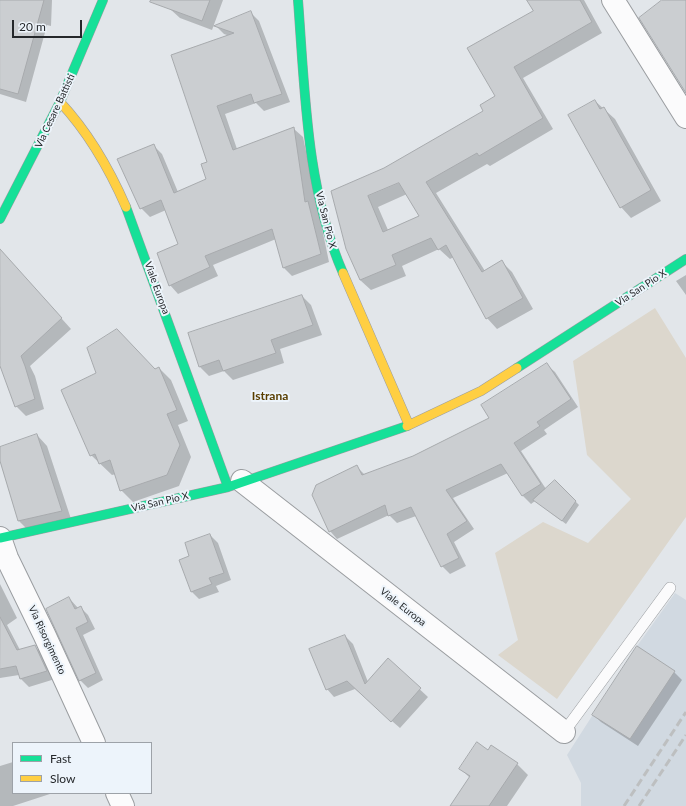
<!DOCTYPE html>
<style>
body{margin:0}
#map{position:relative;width:686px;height:806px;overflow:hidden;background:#e2e6ea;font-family:Lato,sans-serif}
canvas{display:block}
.legend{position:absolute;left:12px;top:742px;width:140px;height:52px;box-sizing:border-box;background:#edf4fb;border:1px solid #9da2a8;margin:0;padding:5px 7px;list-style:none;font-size:12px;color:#25282b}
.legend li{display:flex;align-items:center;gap:8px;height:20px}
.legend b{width:20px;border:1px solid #9da2a8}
.scale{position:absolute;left:12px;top:20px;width:70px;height:18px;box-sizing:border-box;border:2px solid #25282b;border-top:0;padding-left:5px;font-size:12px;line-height:14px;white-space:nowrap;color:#25282b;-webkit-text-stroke:3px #edf4fb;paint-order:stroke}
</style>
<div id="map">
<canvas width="686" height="806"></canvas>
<ul class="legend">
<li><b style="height:5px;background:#16e098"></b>Fast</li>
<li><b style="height:5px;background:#ffcf43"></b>Slow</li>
</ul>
<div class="scale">20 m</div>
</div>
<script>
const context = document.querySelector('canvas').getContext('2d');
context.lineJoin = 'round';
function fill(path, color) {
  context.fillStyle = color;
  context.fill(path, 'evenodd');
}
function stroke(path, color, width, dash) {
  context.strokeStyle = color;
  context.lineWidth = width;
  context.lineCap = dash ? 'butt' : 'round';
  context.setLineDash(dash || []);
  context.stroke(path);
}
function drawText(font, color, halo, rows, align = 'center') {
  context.font = font + ' Lato,sans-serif';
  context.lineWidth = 4;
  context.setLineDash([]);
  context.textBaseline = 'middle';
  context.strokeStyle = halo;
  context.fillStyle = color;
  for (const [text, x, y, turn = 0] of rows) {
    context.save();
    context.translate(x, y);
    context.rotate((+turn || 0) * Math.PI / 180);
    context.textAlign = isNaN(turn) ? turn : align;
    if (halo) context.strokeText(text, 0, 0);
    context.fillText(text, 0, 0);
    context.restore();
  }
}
const built = new Path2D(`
 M675,593L686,600V806H581V783L567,755L637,646Z`);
const green = new Path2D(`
 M655,308L686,358V517L557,699L498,655L518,640L495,553L543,522L588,543L631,499L587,455L573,361Z`);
const shadow = new Path2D(`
 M0,0H52L51,26L47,25L26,102L0,94Z
 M173,0H223L212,30L180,18L170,9Z
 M528,0H584L602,33L523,78L553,129L490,166L487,164L436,193L485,271L502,262L512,272L533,309L497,329L487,318L454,257L450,259L439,249L402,266L406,276L371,290L360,280L333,191L385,169L484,111L496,97L535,11ZM407,194L421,216L388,230L378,207Z
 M251,13L259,21L290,102L264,111L256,103L225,114L237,149L294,129L303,137L329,262L292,276L284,268L276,239L213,265L218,276L178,294L170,285L179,244L166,210L150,217L141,208L153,145L162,154L178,192L207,180L208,163L172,56L230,36L224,34L216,26Z
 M595,101L615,119L661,201L631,218L621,207Z
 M2,252L71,329L30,366L35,376L44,409L26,416L16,406L0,362V257Z
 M686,275V295L676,281Z
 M302,296L311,305L322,335L280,349L284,363L233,380L224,371L209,376L200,367L189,334Z
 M547,365L555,372L578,407L544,430L547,434L521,451L546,489L555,481L579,505L566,524L535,501L531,504L523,496L508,473L453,498L474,529L454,542L466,566L450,574L442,566L416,516L397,523L389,515L337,539L330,531L357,467L365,475L413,457L491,418Z
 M159,368L171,380L188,421L178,425L191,457L179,486L133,502L121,490L116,474L112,475L91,455L155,370Z
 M37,435L47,446L72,522L29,531L19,521L0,458V448Z
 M210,535L218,543L231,580L216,586L219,592L199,599L191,591V557Z
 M0,584L17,618L7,625L20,650L35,647L44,655L55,679L29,687L21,679L19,675L0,678Z
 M69,598L78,608L80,607L88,615L95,629L83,635L103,680L88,688L80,680Z
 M345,636L353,644L368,682L388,660L428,697L400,728L355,689L334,697L327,689Z
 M674,672L682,680L638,746L601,722L594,715Z
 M488,751L517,764L528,775L507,806H451L470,778L461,769Z
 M13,762V793H53L13,806H0V766Z`);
const building = new Path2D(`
 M0,0H44L18,94L0,89Z
 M151,0H210L202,21L150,2Z
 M527,0H580L592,22L514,67L543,118L479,156L477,153L426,182L482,272L502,260L523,298L486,319L446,245L438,250L431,238L392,255L396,265L360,280L346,249L331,191L384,168L483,111L480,105L495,96L467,48L533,11ZM399,183L419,216L383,232L368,196Z
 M662,0H686V93L639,18Z
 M251,11L282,94L254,103L251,94L217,106L233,150L294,127L305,202L308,201L321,254L283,268L272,229L205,256L210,267L169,286L157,253L178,244L161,200L140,209L117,159L154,144L174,193L206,179L201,164L207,162L171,55L234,33L214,26Z
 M595,100L600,109L604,107L651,190L620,208L568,115Z
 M0,249L62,318L21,356L25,366L35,399L15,407L0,366Z
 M302,295L313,325L271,340L276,353L223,371L219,360L199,367L188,333Z
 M117,329L155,369L159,367L177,410L167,414L180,445L167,475L120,491L110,460L99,464L95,454L90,456L61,390L96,373L87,348Z
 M547,363L571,399L537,422L540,426L514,443L541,484L522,496L501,464L446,490L467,521L447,534L459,558L441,567L411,507L388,516L385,505L329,532L312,495L316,485L357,465L362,475L413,456L489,418L481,405Z
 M37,434L62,511L18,521L0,461V447Z
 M555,480L576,501L562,521L533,500Z
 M210,534L224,573L209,578L212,584L191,592L179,560L189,556L185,543Z
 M69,597L75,609L81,606L88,622L76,628L96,673L79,681L46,609Z
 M0,617L17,650L35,645L47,671L20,679L16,666L0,669Z
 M345,635L365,684L388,658L421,688L391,722L347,681L326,690L309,649Z
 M637,646L675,671L630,739L592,715Z
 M477,742L488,750L491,745L518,763L489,806H450L470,776L459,769Z`);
const lane = new Path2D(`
 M564,732L670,588`);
const street = new Path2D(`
 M613,0L686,117
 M242,481L564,732
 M0,538L7,558L44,634L94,743
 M117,793L123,806`);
const fast = new Path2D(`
 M298,0C305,91 306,188 343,273
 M126,207L228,487
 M0,219L60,102L103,0
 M517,368L686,259
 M0,538L228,487L407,426`);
const slow = new Path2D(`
 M60,102C89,133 109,168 126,207
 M343,273L409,425
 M407,426L481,391L517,368`);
const rail = new Path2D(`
 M624,806L686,712
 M639,806L686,735`);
const streetNames = [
 ["Via Cesare Battisti",55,111,-65],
 ["Via San Pio X",326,220,76],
 ["Viale Europa",157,288,70],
 ["Via San Pio X",641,288,-33],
 ["Via San Pio X",160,502,-13],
 ["Viale Europa",403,607,38],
 ["Via Risorgimento",47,640,65]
];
const quarterNames = [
 ["Istrana",270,396]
];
fill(built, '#d1d9e1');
fill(green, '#dcd7cd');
fill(shadow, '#0003');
fill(building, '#cbced1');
stroke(building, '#a7aaad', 1);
stroke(lane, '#9a9da0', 12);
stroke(street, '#9a9da0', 24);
stroke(fast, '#9a9da0', 10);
stroke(slow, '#9a9da0', 10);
stroke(lane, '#fbfbfc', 11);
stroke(street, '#fbfbfc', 22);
stroke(fast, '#16e098', 9);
stroke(slow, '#ffcf43', 9);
stroke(rail, '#bdbfc0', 3, [8, 4]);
drawText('10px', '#25282b', '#edf4fb', streetNames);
drawText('bold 12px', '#593e00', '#edf4fb', quarterNames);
</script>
